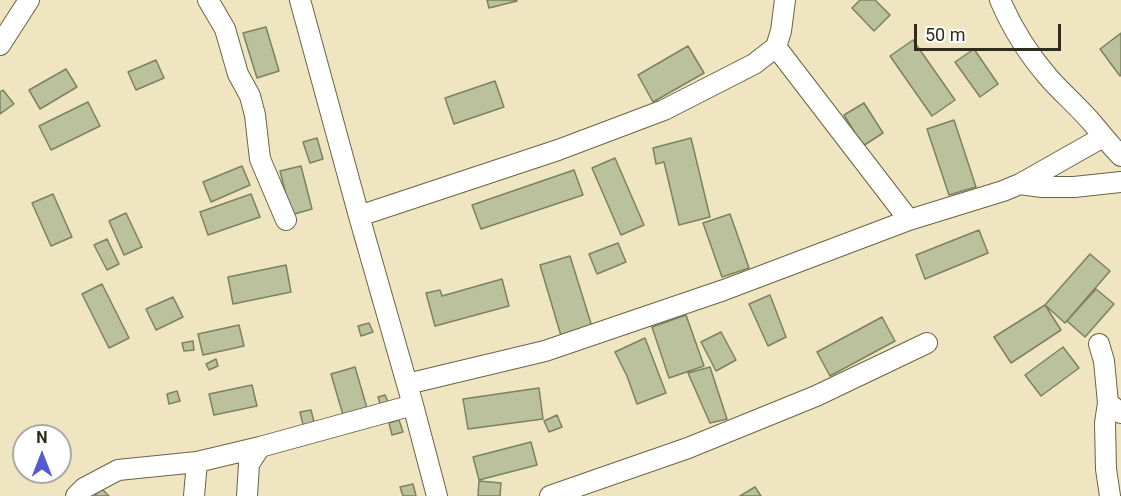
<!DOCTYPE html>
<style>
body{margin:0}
#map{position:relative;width:1121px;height:496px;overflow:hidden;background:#efe5c0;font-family:Roboto,sans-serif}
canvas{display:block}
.north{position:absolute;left:12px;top:424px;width:60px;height:60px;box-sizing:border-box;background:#fff;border:2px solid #acaaa5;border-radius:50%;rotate:0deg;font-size:16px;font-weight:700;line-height:24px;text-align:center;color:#2f2b1d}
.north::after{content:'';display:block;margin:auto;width:21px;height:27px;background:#545bd2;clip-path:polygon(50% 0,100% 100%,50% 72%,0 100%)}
.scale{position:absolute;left:914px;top:24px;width:147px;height:27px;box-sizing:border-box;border:3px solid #2f2b1d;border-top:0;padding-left:8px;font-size:18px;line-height:21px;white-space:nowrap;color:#2f2b1d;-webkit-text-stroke:4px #fff;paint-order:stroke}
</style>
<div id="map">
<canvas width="1121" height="496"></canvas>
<div class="north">N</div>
<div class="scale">50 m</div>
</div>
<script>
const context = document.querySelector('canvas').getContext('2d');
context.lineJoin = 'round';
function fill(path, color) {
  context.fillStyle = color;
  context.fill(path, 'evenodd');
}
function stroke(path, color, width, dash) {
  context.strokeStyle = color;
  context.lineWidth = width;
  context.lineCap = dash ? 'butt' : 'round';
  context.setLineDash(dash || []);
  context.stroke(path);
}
const building = new Path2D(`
 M487,0H516L517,1L489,8Z
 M860,0H875L890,15L874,31L852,8Z
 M266,27L279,71L257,78L243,33Z
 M1121,33V75L1120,76L1100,49Z
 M913,40L955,100L932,116L890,56Z
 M688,46L704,73L653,102L638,75Z
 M974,49L998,84L980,97L955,62Z
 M156,60L164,78L136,90L128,72Z
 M66,69L77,87L40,109L29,90Z
 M495,81L504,107L454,124L445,98Z
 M3,90L14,104L0,114V92Z
 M88,102L100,126L51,150L39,126Z
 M864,103L883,133L863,146L844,115Z
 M954,120L976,187L949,195L927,129Z
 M317,138L323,159L310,163L303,142Z
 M691,138L710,217L679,225L664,162L656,164L653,148Z
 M615,158L644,225L621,235L592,168Z
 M242,166L250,185L211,202L203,182Z
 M301,166L312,209L291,215L280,171Z
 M574,170L583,195L481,229L472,205Z
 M53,194L72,237L51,246L32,203Z
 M251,194L260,217L208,235L200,212Z
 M126,213L142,247L124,255L109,221Z
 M730,214L749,268L722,277L703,223Z
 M979,230L988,253L925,279L916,255Z
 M107,239L119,264L107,270L94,245Z
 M618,243L626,262L597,274L589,254Z
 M1090,254L1110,271L1065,323L1045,305Z
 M570,256L593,330L562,339L540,265Z
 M286,265L291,292L233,304L228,277Z
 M502,279L509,306L435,326L426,293L440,290L442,296Z
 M102,284L129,338L109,348L82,294Z
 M1096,289L1114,304L1085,337L1067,321Z
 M770,295L786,337L768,346L749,304Z
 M173,297L183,317L156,330L146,309Z
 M1045,305L1061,330L1011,363L994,337Z
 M686,315L704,366L669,378L652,327Z
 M882,317L895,341L830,376L817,352Z
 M369,323L373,332L361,336L358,326Z
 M239,325L244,346L203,355L198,334Z
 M721,332L736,360L716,371L701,342Z
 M645,338L666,393L637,404L627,376L615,352Z
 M193,341L194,350L184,351L182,343Z
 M1063,347L1079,368L1041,396L1025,375Z
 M216,359L218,366L209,370L206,364Z
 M355,367L367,408L343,415L331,374Z
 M710,367L727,419L710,423L688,373Z
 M252,385L257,406L214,415L209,394Z
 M539,388L543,419L468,429L463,399Z
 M177,391L180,401L169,404L167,394Z
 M385,395L388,402L380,404L378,397Z
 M311,410L315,426L304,429L300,412Z
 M557,415L562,427L549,432L544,421Z
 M399,420L403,432L392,435L389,423Z
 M531,442L537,465L479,480L473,457Z
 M479,481L501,483L500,496H478Z
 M413,484L416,496H403L400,487Z
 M755,487L761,496H740Z
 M102,489L109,496H94Z`);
const minor = new Path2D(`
 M208,0L225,29L238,74L250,96L255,115L260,159L286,220
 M300,0L359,216L413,405L437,496
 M1000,0C1012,28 1029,55 1049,78C1063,94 1080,108 1094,125C1103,136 1111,146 1121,156
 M0,45L29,0
 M776,47L909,220
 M1020,184L1103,137
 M359,216L558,150L664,110L754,64L776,47L781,31L785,0
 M1099,344L1104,361L1108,403L1121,413
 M407,384L545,351L724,290L909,220L1003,191L1020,184L1042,187H1074L1121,182
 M1108,403L1105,423L1106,469L1110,496
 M76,496L84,488L118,470L197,462L260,447L413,405
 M194,496L197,462
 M247,496L249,464L260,447
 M550,496L688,448L816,396L927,343`);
fill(building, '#bac19c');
stroke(building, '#7c825f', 1.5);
stroke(minor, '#6b6341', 22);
stroke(minor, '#fff', 20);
</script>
